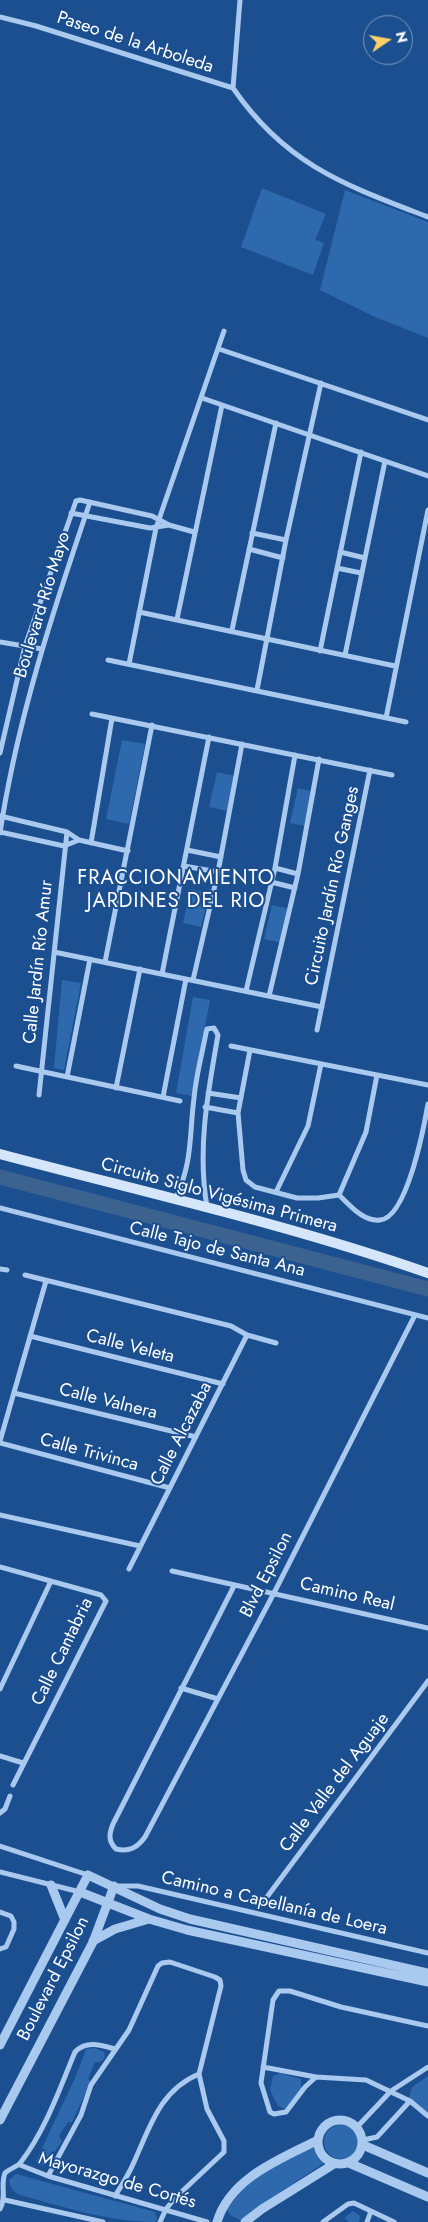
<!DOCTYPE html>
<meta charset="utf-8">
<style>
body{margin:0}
#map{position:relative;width:428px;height:2222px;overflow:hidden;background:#1b4f8f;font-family:Jost,sans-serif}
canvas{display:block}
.north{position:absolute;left:363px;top:15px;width:50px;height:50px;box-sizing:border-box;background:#1b4f8f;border:1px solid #7695bc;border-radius:50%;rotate:78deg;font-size:14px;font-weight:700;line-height:20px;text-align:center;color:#fff}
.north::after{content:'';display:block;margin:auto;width:18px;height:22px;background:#ffd166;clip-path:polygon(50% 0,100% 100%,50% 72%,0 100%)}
</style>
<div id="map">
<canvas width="428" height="2222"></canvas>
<div class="north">N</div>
</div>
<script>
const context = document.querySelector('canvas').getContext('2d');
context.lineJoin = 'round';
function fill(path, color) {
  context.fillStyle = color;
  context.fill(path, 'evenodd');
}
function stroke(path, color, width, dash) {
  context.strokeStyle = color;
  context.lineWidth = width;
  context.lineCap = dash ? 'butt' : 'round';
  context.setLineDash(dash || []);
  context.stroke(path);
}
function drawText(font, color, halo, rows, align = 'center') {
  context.font = font + ' Jost,sans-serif';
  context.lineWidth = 4;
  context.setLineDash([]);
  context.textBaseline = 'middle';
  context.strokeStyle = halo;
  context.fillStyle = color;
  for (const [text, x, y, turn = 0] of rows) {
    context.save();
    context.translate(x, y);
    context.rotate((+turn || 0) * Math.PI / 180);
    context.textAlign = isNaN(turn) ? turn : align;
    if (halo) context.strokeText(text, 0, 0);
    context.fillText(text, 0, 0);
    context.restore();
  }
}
const green = new Path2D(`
 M262,188L326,214L315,240L324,243L313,275L241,247Z
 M345,190L428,222V338L375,317L320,290Z
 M122,740L145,744L129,824L106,819Z
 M217,772L235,776L227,811L209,807Z
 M298,788L316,792L309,827L290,823Z
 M191,889L209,893L201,927L183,923Z
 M272,905L290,909L282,943L264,939Z
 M62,980L81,983L64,1070L54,1068Z
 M193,997L210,1000L192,1096L176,1093Z
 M95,2048L104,2052L105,2058L100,2062H95L88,2079L91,2081L72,2122H68L59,2136L62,2141L45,2166L38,2165L36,2161L75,2078L86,2049Z
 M280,2073L301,2079V2089L285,2109L278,2106L270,2090L273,2076Z
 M428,2076V2116L407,2103L412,2087Z
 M324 2142a17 17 0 1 1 34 0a17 17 0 1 1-34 0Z
 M314,2144L324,2163L255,2209L242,2221L230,2215L227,2210C246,2178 282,2162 314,2144Z
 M16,2174L155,2212L157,2219L155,2222C109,2222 64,2207 20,2195C13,2192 10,2187 9,2180Z
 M353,2211L360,2216L359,2222H349L344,2218Z`);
const river = new Path2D(`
 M0,1177L428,1289`);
const minor = new Path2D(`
 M0,17L36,26L233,88
 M233,88C286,165 345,185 428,217
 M233,88L240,0
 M219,349L428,420
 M202,398L428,476
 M71,513L150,528L169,525
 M252,533L286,540
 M249,549L283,558
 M340,552L365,558
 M337,568L361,573
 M139,612L395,666
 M177,619L222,405
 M232,630L276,423
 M0,642L42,649
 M320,651L361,452
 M345,655L385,461
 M108,660L406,722
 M129,664L156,528L224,331
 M257,690L286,540L321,383
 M92,714L392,775
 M386,718L428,510
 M0,753L25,646L76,501L80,500L152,516L169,525L194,532
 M0,816L67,832L79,840L128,851
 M0,832L64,846L79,840
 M0,833C17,720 53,611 90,502
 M91,843L112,718
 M187,850L221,857
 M184,866L218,872
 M275,868L298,874
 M271,882L295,888
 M54,952L322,1007
 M105,962L152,725
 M162,974L209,737
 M193,980L218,872L242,744
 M246,991L275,868L295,755
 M269,996L298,874L319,759
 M317,1030L370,770
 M231,1046L428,1085
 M250,1050L238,1113L243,1170L246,1180L255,1187L297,1198H318L339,1195C350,1205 363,1222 380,1220C407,1218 424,1127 428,1104
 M16,1066L180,1101
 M67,1077L90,959
 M116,1088L140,969
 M208,1093L241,1098
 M39,1095L67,832
 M163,1097L186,979
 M205,1107L238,1113
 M276,1192L308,1126L321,1064
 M339,1195L366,1132L377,1075
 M175,1200C193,1161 189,1138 194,1098C196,1076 202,1054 206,1033L207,1029L214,1028L218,1035C208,1092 197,1149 207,1207
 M0,1208L428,1318
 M0,1269L7,1270
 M25,1275L231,1326L247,1335L276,1343
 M30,1336L223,1384
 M14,1393L196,1437
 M0,1441L46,1281
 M0,1443L170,1488
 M0,1515L140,1546
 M0,1567L101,1595L106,1601L13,1785
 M129,1569L247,1335
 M172,1571L428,1628
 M234,1586L113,1824C109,1834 108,1841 116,1849C129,1852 137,1848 145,1837L274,1593L415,1315
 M181,1688L218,1699
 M0,1689L51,1581
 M0,1756L23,1763
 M0,1813L5,1809L10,1796
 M0,1846L88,1875
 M0,1872L80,1892
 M116,1886H138L428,1953
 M264,1901L428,1681
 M0,1912L11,1916L14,1922V1929L6,1947L0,1949
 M263,2067L316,2077L366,2080L410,2101L428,2116
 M316,2077L305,2087L286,2112L274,2114L270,2112L261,2083L273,2000L279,1991H290L341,2007L428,2026
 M357,2127L391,2091L428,2067
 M363,2140L377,2137L410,2101
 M20,2165L48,2176L207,2222
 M48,2176L81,2115L91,2085L129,2030L158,1966L162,1963L170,1962L215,1977L220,1980L221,1986L199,2074L207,2109L224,2141V2152L175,2198L166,2209L160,2222
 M115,2196C122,2185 129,2174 134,2162C150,2127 160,2090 199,2074
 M5,2200L103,2222
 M0,2209C7,2197 0,2185 5,2173C10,2168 18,2167 21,2162C46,2129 59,2090 75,2052C86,2040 101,2045 115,2049
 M323,2222L348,2204L354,2203L394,2222
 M367,2222L371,2211`);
const tertiary = new Path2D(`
 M51,1885L65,1920
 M80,1892L149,1919L187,1930L428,1982
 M93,1941L115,1929L149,1919
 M0,2045L88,1875L160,1909L190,1919L428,1973
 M318 2142a22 22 0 1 1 44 0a22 22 0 1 1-44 0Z
 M0,2120L93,1942L114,1886
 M363,2145L428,2173
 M349,2163L428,2197
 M217,2222C230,2178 280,2159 318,2140
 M245,2222L262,2209L334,2164`);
const secondary = new Path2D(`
 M0,1154C143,1192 288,1224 428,1273`);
const streetNames = [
 ["Paseo de la Arboleda",135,43,18],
 ["Boulevard Río Mayo",43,605,-73],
 ["Circuito Jardín Río Ganges",333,886,-78],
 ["Calle Jardín Río Amur",39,962,-84],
 ["Circuito Siglo Vigésima Primera",219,1196,15],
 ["Calle Tajo de Santa Ana",217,1250,14],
 ["Calle Veleta",130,1347,14],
 ["Calle Valnera",108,1402,14],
 ["Calle Alcazaba",182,1434,-63],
 ["Calle Trivinca",89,1453,15],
 ["Blvd Epsilon",267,1575,-63],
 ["Camino Real",347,1595,13],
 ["Calle Cantabria",63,1652,-64],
 ["Calle Valle del Aguaje",335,1783,-53],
 ["Camino a Capellanía de Loera",274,1904,13],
 ["Boulevard Epsilon",54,1979,-63],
 ["Mayorazgo de Cortés",117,2181,16]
];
const quarterNames = [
 ["FRACCIONAMIENTO",176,879],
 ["JARDINES DEL RIO",176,902]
];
fill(green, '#2e69ad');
stroke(river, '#3c6290', 15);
stroke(minor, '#a9c9ee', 5);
stroke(tertiary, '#a9c9ee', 9);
stroke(secondary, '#d6e6fa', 10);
drawText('18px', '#fff', '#1b4f8f', streetNames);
context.letterSpacing = '1px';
drawText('20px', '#fff', '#1b4f8f', quarterNames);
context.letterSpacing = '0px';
</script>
